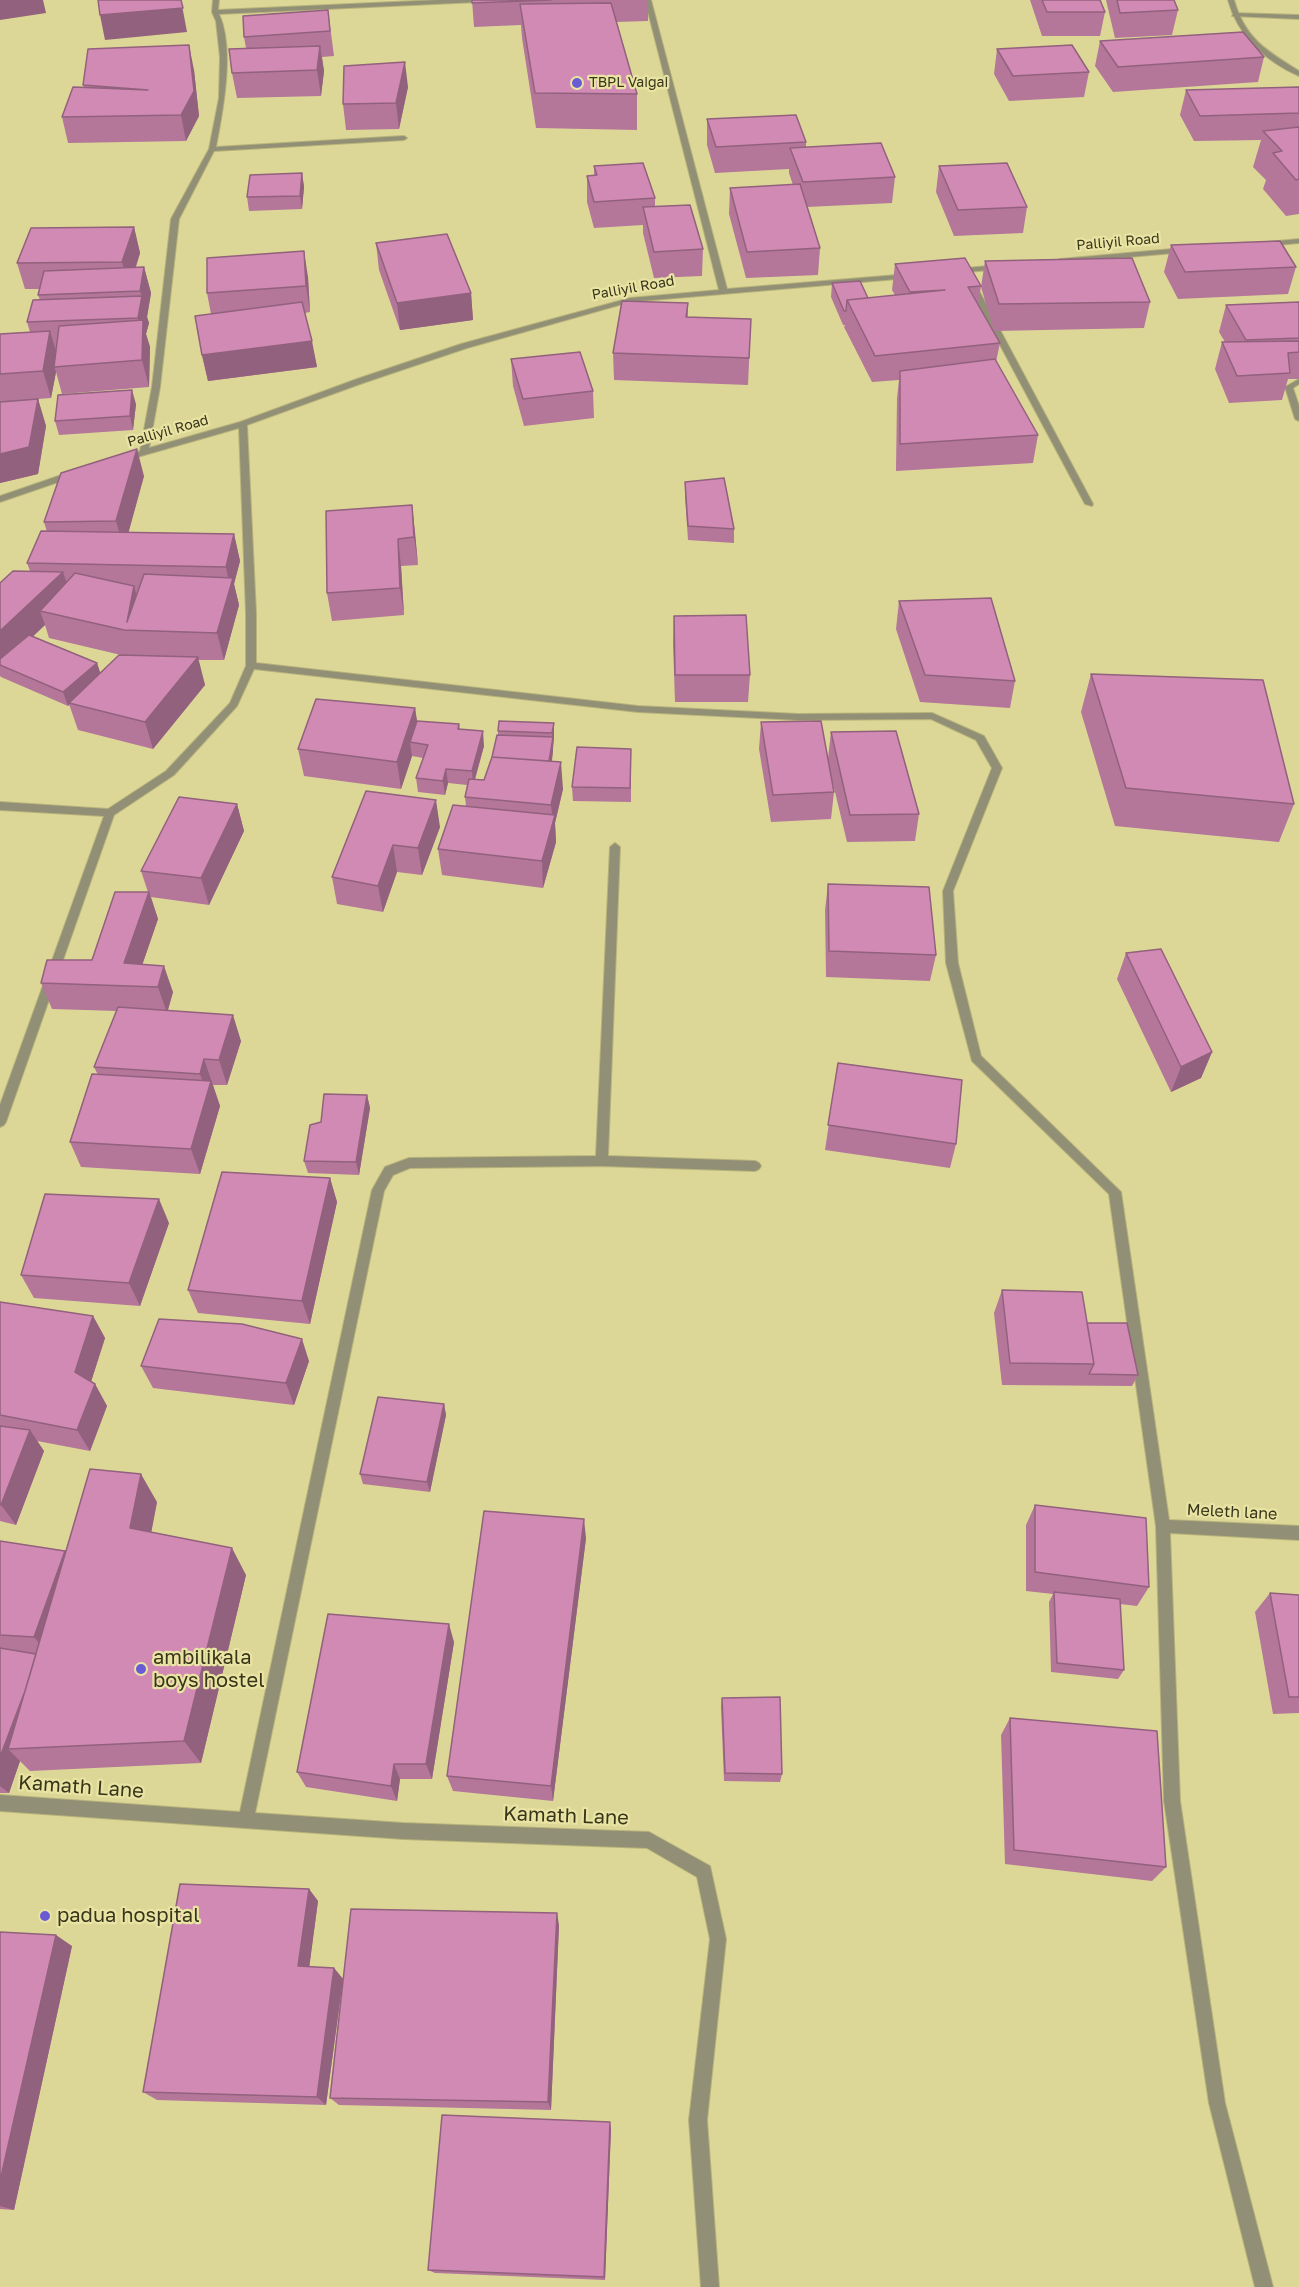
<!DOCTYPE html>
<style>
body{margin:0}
canvas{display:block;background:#dcd796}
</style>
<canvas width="1299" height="2287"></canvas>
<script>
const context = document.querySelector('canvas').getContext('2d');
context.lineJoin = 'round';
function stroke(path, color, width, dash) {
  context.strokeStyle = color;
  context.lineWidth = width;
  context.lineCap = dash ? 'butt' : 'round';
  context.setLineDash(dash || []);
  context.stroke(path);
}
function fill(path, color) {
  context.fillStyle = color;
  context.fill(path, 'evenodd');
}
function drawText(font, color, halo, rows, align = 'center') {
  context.font = font + ' "Golos Text",sans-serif';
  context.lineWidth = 4.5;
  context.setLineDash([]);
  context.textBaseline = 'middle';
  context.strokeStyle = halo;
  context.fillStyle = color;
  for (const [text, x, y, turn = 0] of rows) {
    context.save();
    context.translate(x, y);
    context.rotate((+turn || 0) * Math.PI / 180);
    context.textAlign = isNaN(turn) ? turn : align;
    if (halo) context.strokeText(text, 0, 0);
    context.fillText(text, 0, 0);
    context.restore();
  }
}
const minor = new Path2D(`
 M213,0H219L218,10L438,0H481L478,2L219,14C235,49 223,110 216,147L404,136L407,138L404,140L214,151L179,219L160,387L149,448L240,422L357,379L461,344L630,298L719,290L645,0H651L727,289L909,274L913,276L909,278L630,302L467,348L363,383L247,425L256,613V663L638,706L798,714L932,713L984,736L1002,768L953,891L958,963L981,1056L1121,1192L1169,1520L1299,1526V1540L1170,1533L1180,1801L1225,2103L1273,2287H1255L1209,2103L1164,1801L1156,1526L1109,1194L972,1061L946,963L943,891L992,768L976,740L931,719L798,720L638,712L254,669L237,706L174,775L114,815L6,1122L4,1125L0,1127V1105L104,816L0,810V802L108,809L166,771L230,703L246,666V613L239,428L127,460L120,458L140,451L152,387L171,219L209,149L219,98L220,57L216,21L212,12Z
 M1234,13L1299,15V19L1232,16Z
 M1299,239V243L1267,246L1263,244L1267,242Z
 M1183,248H1186V252L1060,263L1056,261L1060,259Z
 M998,265L1002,267L1001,269L956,273L952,271L956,269Z
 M969,283L976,285L1093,504L1092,506L1085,504L968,285Z
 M1299,379V384L1293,388L1299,406V421L1295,419L1285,387Z
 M73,471L76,472V476L0,502V496Z
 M615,843L620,847L608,1156L755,1161L759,1163L761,1166L759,1169L755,1171L602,1166L410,1168L393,1175L384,1191L255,1813L403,1823L649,1832L710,1866L726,1939L707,2120L719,2287H701L689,2120L710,1939L697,1877L647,1848L403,1839L0,1811V1795L240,1812L372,1190L385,1167L409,1158L596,1156L610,847Z`);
const tertiary = new Path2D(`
 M1228,0H1234C1245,39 1267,51 1299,71V76C1265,61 1238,36 1228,0Z`);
const wall = new Path2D(`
 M472,0H648V21L616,22L637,94V130L536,128L522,38L521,25L474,27Z
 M1030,0H1100L1105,12L1100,36H1042Z
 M1106,0H1174L1178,10L1172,35L1115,38Z
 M328,10L334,56L322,57L324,71L321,96L237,98L232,73L246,48L244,37Z
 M1100,41L1264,57L1258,82L1113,92L1095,66Z
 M997,49L1089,72L1084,97L1009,101L994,74Z
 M194,70L199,116L186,141L68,143L62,117L84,88L83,85Z
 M408,87L399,129L346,130L343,104Z
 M1299,87V214L1286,216L1263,189L1266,180L1253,167L1261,140L1194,141L1180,115L1186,90Z
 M707,119L806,142V147L895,177L892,203L807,207L820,248L818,275L746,278L729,214L730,188L793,185L789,173V169L715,173L707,145Z
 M594,166L655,198V207L703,249L702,276L654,278L643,233V225L594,228L587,202V176L594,175Z
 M939,166L1027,207L1023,233L954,236L936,192Z
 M302,173L304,187L302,209L249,211L247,197Z
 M134,227L140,253L136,267H144L151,293L147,317L149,323L146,334L150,347L149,387L62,394L56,372L51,398L38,399L46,426L38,474L0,483V334L30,332L27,322L40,300L38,295L40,289H25L17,263Z
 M376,243L471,293L473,320L400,330L379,270Z
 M1171,245L1296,267L1288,294L1178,299L1164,272Z
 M985,261L1150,302L1144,328L994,331L981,287Z
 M895,264L981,286L978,305L1000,343L996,362L1038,435L1033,463L896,471L897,398L899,380L872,382L844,327L845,325H843L831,297L832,283L868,298L895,295L892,290Z
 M308,277L310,312L305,313L317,367L208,381L202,355L211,314L207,293Z
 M1299,302V379H1288L1282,400L1229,403L1215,369L1222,342H1225L1219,332L1226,305Z
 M688,303V317L751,319L748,385L614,380L613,353Z
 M511,359L593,391L594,418L524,426L513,386Z
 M136,404L133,430L59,435L55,421Z
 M144,476L128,533L234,534L240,561L234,584L239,605L224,660H198L205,685L153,749L78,730L69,704L68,706L1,677L0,676V583L30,571L27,563L47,532L44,522ZM45,625L49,638L121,655L100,673L97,663L32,637Z
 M685,482L734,529V543L688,540L685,497Z
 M412,505L418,565L401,566L404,615L332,621L327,593Z
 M899,601L1015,681L1010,708L920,702L896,629Z
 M674,616L750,675L748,702H675L673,643Z
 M1091,674L1294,804L1279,842L1115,826L1081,712Z
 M415,708L417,721L459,724L460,729L484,746L475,780H484L492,757L498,735V731L554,723V737L552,761L563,789L555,823L556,842L543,888L442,875L438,849L466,806L465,797L467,785L448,783L445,795L418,792L416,778L423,758L412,756L401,789L304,776L298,749Z
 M761,722L828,758L831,732L919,814L915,841L847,842L830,771L834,792L831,819L771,822L759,749Z
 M631,764V802L573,801L572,787Z
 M366,791L440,827L422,875L397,872L383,912L337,904L332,877Z
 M237,804L244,831L209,905L151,897L158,919L142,965L173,992L168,1010L241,1041L227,1085H213L220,1106L200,1174L81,1167L70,1142L98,1075L94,1067L117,1011L52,1009L41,983L92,960L148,892L141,871Z
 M828,884L936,955L930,981L826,977L825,910Z
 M1126,953L1212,1052L1201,1078L1171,1092L1117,979Z
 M838,1063L956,1144L950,1168L825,1150Z
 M367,1095L370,1108L359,1175L308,1173L304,1161L321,1122Z
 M330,1178L337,1202L310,1324L198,1313L188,1290Z
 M169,1223L140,1306L34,1298L21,1275Z
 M1002,1290L1087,1323L1138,1375L1132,1386L1002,1385L994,1313Z
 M0,1302L93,1316L105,1338L91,1382L95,1384L107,1406L90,1451L37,1441L44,1451L16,1525L0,1521Z
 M309,1361L294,1405L153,1388L141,1366Z
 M444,1404L446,1415L430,1492L363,1484L360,1474Z
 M157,1502L151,1532L246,1575L201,1763L30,1771L20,1761L9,1793H0V1541L65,1551Z
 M1035,1505L1149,1587L1137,1606L1120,1604L1124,1670L1118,1679L1051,1672L1049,1602L1053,1594L1026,1591V1525Z
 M586,1538L553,1801L453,1791L447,1776Z
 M1270,1593L1299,1595V1713L1273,1714L1255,1612Z
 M454,1642L432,1779H400L397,1801L306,1787L297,1772Z
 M722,1698L782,1774L780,1782L724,1781L721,1707Z
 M1010,1718L1166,1867L1152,1881L1005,1864L1001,1735Z
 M309,1889L318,1901L309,1967L334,1968L343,1979L326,2105L157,2100L143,2092Z
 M559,1925L551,2110L339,2105L330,2098Z
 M0,1932L72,1946L14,2210L0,2209Z
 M611,2129L605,2280L435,2273L428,2270Z`);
const shadedWall = new Path2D(`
 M0,0H43L46,13L0,20Z
 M181,0L187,32L105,40L100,15Z
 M189,45L194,70L199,116L186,141L181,115Z
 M320,46L324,71L321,96L317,70Z
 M405,62L408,87L399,129L396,103Z
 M302,173L304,187L302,209L300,196Z
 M134,227L140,253L129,288L122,262Z
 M304,251L308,277L310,312L306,286Z
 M144,267L151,293L147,317L149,323L146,334L150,347L149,387L142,360V337L138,318L142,297L140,291Z
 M471,293L473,320L400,330L397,303Z
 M50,331L58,358L54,367L56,372L51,398L43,371Z
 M312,341L317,367L208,381L202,355Z
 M132,390L136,404L133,430L130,416Z
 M38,399L46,426L38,474L0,483V454Z
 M137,449L144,476L124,549L116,521Z
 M412,505L415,532L418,565L414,537Z
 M234,534L240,561L234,584L239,605L224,660L217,633L230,588L226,567Z
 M398,539L401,566L404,615L400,588Z
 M63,572L72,599L40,611L45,625L2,666L0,665V631Z
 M134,586L142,613L127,622Z
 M198,657L205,685L153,749L145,722Z
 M97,663L102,678L69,703L70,704L68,706L63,692Z
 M415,708L419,735L410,742L412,756L401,789L397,762Z
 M554,723V737L553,747L552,733Z
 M483,731L484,746L473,785L472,771Z
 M553,737V751L549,782L548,767Z
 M561,762L563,789L555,823L556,842L543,888L542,861L553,823L551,805Z
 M446,769L448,783L445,795L443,781Z
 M436,800L440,827L422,875L418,848Z
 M237,804L244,831L209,905L201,878Z
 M393,845L397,872L383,912L378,886Z
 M149,892L158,919L135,986L124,963Z
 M164,966L173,992L167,1013L158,987Z
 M233,1015L241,1041L227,1085L219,1060Z
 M1212,1052L1201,1078L1171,1092L1181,1067Z
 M204,1059L220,1106L200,1174L191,1149L207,1094L200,1074Z
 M367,1095L370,1108L359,1175L356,1162Z
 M330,1178L337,1202L310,1324L302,1301Z
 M159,1199L169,1223L140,1306L129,1283Z
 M93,1316L105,1338L87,1394L75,1372Z
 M302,1339L309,1361L294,1405L286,1383Z
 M95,1384L107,1406L90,1451L77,1430Z
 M444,1404L446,1415L430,1492L427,1482Z
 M30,1430L44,1451L16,1525L1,1505Z
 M141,1474L157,1502L147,1555L130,1528Z
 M584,1519L586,1538L553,1801L551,1786Z
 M232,1548L246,1575L201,1763L184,1741Z
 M65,1551L49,1655L34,1637Z
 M449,1624L454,1642L432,1779L426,1764Z
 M39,1654L8,1749L20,1761L9,1793L0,1786V1757Z
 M394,1764L400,1779L397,1801L391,1786Z
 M309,1889L318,1901L308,1977L298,1966Z
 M557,1913L559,1925L551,2110L548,2102Z
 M56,1935L72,1946L14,2210L0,2206V2181Z
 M334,1968L343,1979L326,2105L317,2097Z
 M610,2122L611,2129L605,2280L604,2277Z`);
const building = new Path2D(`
 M98,0H181L183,8L100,15Z
 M472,0H551L472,3Z
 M1042,0H1100L1105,12H1047Z
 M1117,0H1174L1178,10L1120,13Z
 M611,3L637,94L535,93L520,4Z
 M328,10L330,31L244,37L243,16Z
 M1243,32L1264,57L1118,67L1100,41Z
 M189,45L194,91L181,115L62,117L73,87L148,90L83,85L88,49Z
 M1072,45L1089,72L1013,76L997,49Z
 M320,46L317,70L232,73L229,49Z
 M405,62L396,103L343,104L344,66Z
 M1299,87V113L1200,116L1186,90Z
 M796,115L806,142L716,147L707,119Z
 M1299,127V179L1296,180L1273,153L1282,151L1263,131Z
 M881,143L895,177L803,182L790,148Z
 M643,163L655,198L594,202L587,176L597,175L594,166Z
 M1007,163L1027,207L958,210L939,166Z
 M302,173L300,196L247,197L250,175Z
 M800,184L820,248L747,252L730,188Z
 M690,205L703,249L654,252L643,207Z
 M134,227L122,262L17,263L31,228Z
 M447,234L471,293L397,303L376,243Z
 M1280,241L1296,267L1185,272L1171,245Z
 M304,251L306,286L207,293V258Z
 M965,258L981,286L968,287L1000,343L875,356L847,300L945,290L910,292L895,264Z
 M1132,258L1150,302L999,304L985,261Z
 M144,267L140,291L38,295L44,271Z
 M860,281L868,298L847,300L846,311H844L832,283Z
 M142,296L138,318L27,322L33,300Z
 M622,301L688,303L686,317L751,319L749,358L613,353Z
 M302,302L312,341L202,355L195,316Z
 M1299,302V338L1246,340L1226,305Z
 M143,320L142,360L54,367L59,326Z
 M50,331L43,371L0,374V334Z
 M1299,341V352L1288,353L1290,373L1237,376L1222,342Z
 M580,352L593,391L523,399L511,359Z
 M995,359L1038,435L900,444V371Z
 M132,390L130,416L55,421L58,395Z
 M38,399L29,447L0,454V402Z
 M137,449L116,521L44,522L61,473Z
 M724,478L734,529L688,526L685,482Z
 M412,505L414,537L398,539L400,588L327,593L326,511Z
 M41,531L234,534L226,567L27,563Z
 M13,571L63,572L0,631V583Z
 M75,573L134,586L127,622L144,574L233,578L217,633L124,630L40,611Z
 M991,598L1015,681L925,675L899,601Z
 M746,615L750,675H675L674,616Z
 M29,635L97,663L63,692L0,665V659Z
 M119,655L198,657L145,722L69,703Z
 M1091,674L1263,680L1294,804L1126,788Z
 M316,699L415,708L397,762L298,749Z
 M417,721L459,724L458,729L483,731L472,771L446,769L443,781L416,778L428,745L410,742Z
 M499,721L554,723L552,733L498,731Z
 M821,721L834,792L773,795L761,722Z
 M896,731L919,814L850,815L831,732Z
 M497,735L553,737L549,761L492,757Z
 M577,747L631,749L630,788L572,787Z
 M492,757L561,762L551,805L465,797L469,779L484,780Z
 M366,791L436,800L418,848L393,845L378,886L332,877Z
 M179,797L237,804L201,878L141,871Z
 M453,805L555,815L542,861L438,849Z
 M828,884L929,887L936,955L829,951Z
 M115,892H149L124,963L164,966L158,987L41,983L47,960H92Z
 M1161,949L1212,1052L1181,1067L1126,953Z
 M118,1007L233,1015L219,1060L204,1059L200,1074L94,1067Z
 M838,1063L962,1080L956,1144L828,1125Z
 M92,1074L211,1081L191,1149L70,1142Z
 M324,1094L367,1095L356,1162L304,1161L310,1125L321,1122Z
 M222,1172L330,1178L302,1301L188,1290Z
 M45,1194L159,1199L129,1283L21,1275Z
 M1002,1290L1082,1292L1094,1364L1010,1363Z
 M0,1302L93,1316L75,1372L95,1384L77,1430L0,1415Z
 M159,1319L242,1324L302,1339L286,1383L141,1366Z
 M1087,1323H1127L1138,1375L1089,1374L1094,1364Z
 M378,1397L444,1404L427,1482L360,1474Z
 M0,1426L30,1430L1,1505H0Z
 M90,1469L141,1474L130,1528L232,1548L184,1741L8,1749Z
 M1035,1505L1146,1518L1149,1587L1035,1572Z
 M484,1511L584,1519L551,1786L447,1776Z
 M0,1541L65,1551L34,1637L0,1635Z
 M1054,1592L1120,1599L1124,1670L1057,1663Z
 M1270,1593L1299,1595V1697H1289Z
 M328,1614L449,1624L426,1764H394L391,1786L297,1772Z
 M0,1648L36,1654L25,1691L0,1757Z
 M780,1697L782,1774L725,1773L722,1698Z
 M1010,1718L1157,1731L1166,1867L1014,1850Z
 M180,1884L309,1889L298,1966L334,1968L317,2097L143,2092Z
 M351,1909L557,1913L548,2102L330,2098Z
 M0,1932L56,1935L0,2181Z
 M442,2115L610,2122L604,2277L428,2270Z`);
const markers = [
 [577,83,6,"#695bd4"],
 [141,1669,6,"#695bd4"],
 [45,1916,6,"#695bd4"]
];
const farPoinames = [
 ["TBPL Vaigai",589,83]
];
const farStreetnames = [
 ["Palliyil Road",1118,242,-5],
 ["Palliyil Road",633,288,-10],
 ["Palliyil Road",168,431,-16]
];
const streetNames = [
 ["Meleth lane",1232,1512,3]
];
const nearPoinames = [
 ["ambilikala",153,1658],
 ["boys hostel",153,1681],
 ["padua hospital",57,1916]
];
const nearStreetnames = [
 ["Kamath Lane",81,1787,4],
 ["Kamath Lane",566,1816,2]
];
stroke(minor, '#b8b37b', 2);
stroke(tertiary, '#b8b37b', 2);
fill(minor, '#918f75');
fill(tertiary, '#918f75');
fill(wall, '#b4779a');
fill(shadedWall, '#92617d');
fill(building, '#d18ab3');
stroke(building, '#92617d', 1.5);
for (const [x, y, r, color] of markers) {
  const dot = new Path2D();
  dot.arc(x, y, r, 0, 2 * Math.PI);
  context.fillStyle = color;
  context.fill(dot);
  stroke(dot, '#e9e4a3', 2);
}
drawText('14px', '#38351b', '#e9e4a3', farPoinames, 'left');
drawText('14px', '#38351b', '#e9e4a3', farStreetnames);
drawText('16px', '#38351b', '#e9e4a3', streetNames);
drawText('20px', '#38351b', '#e9e4a3', nearPoinames, 'left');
drawText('20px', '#38351b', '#e9e4a3', nearStreetnames);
</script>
